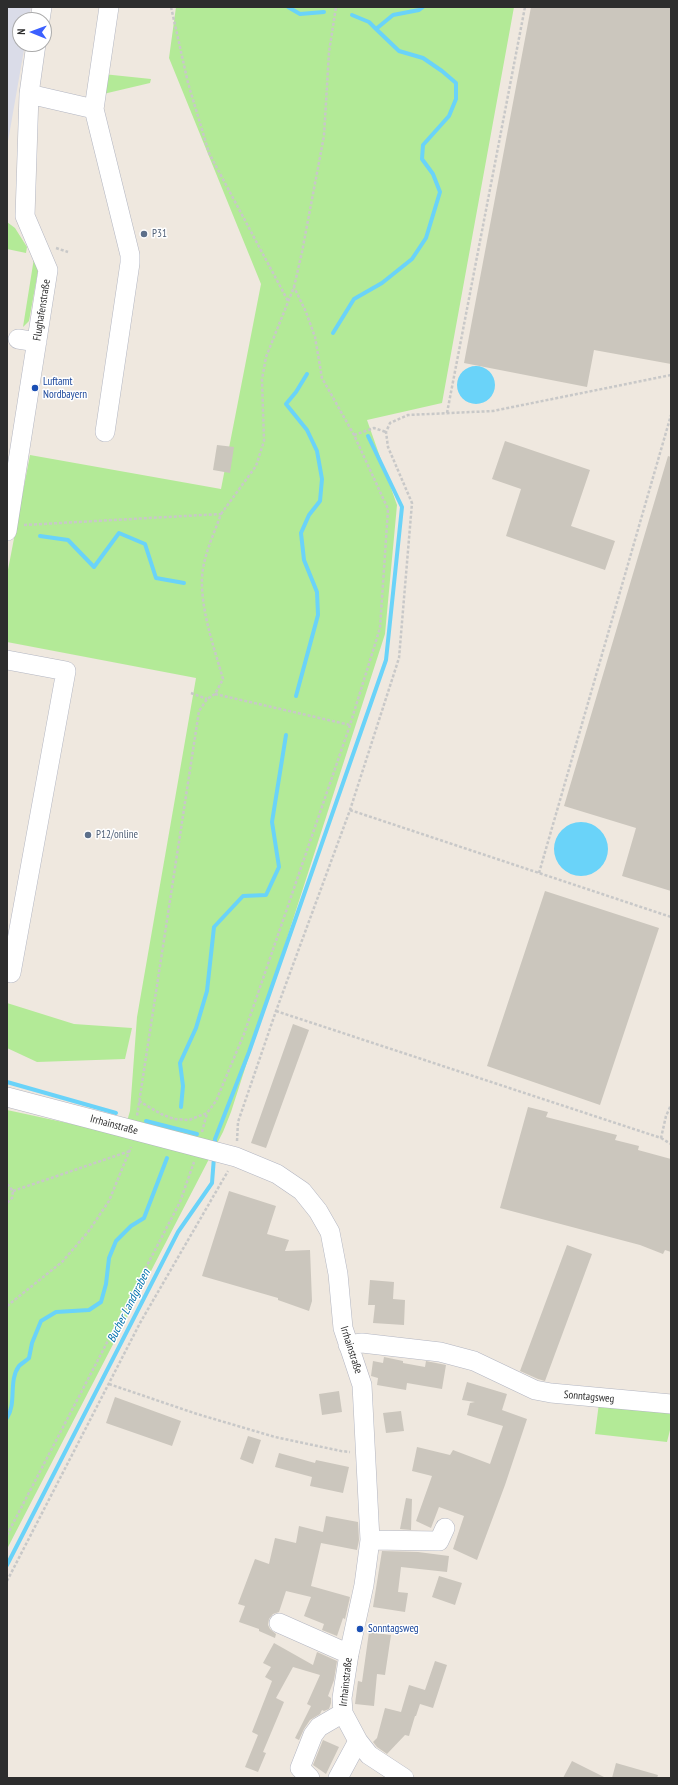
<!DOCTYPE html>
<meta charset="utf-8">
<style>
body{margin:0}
#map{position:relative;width:678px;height:1785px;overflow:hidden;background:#efe8df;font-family:"PT Sans Narrow",sans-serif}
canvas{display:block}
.frame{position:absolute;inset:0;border:8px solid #2d2d2d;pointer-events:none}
.north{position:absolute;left:12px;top:12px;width:40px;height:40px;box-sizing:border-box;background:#fff;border:1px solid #ababab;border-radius:50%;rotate:271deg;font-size:11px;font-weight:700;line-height:16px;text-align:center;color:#2d2d2d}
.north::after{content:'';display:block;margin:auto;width:14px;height:18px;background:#3c60ff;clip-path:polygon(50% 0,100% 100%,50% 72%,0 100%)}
</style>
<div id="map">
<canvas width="678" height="1785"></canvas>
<div class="frame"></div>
<div class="north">N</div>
</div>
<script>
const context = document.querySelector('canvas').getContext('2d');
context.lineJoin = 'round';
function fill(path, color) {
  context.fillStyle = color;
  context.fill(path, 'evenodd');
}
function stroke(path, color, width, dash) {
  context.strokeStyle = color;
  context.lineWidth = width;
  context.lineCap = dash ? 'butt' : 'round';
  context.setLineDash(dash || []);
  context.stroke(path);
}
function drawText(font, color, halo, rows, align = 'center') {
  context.font = font + ' "PT Sans Narrow",sans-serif';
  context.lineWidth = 3;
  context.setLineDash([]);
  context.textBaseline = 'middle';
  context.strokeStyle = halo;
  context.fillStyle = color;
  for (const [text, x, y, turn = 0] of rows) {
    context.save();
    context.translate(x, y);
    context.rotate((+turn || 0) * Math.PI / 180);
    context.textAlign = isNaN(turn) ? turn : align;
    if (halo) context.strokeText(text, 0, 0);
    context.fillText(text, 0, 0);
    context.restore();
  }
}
const airport = new Path2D(`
 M7,7H31L29,20H20V44H25L7,147Z`);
const green = new Path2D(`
 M176,7H514L442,403L367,420L397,505L385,634L231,1112L223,1132L7,1549V1110L123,1135L130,1111L137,1017L196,678L7,642V575L30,455L221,489L261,284L169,58Z
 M103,74L151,79L150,83L99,95Z
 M7,222L15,228L27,247L26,253L7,249Z
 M34,258L38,271L29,321L23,327Z
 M7,1003L74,1024L132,1028L125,1059L37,1062L7,1048Z
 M599,1403L671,1410V1426L667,1442L595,1434Z`);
const water = new Path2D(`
 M457 385a19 19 0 1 1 38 0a19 19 0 1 1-38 0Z
 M554 849a27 27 0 1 1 54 0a27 27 0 1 1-54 0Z`);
const stream = new Path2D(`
 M288,7L300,14L324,12
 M352,15L369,22L376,29
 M333,333L354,299L382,283L412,259L426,238L440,192L433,174L422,159L423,145L449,116L456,99V83L442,71L423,58L399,51L376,29L393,15L419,10L423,7
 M40,536L68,540L94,567L119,533L145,544L156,578L184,583
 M296,696L318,615L317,592L304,560L301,533L309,515L320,501L322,479L317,451L307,430L286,404L296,392L307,374
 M7,1082L116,1113
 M181,1107L183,1086L180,1063L196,1028L207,991L214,927L243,896L266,895L279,867L272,822L286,735
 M146,1121L197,1134
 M215,1146V1139L249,1052L386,660L402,507L368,436
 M7,1418C17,1403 8,1381 19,1366C22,1363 26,1361 29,1358L32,1343L41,1321L56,1312L89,1310L101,1302L106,1284L109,1258L116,1241L131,1226L144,1218L167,1158
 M7,1565L178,1232L212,1183L214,1157`);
const building = new Path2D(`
 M531,7H671V364L594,350L587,387L464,363Z
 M505,441L590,470L571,526L615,541L605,570L506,536L521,489L492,479Z
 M217,445L234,447L230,473L213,470Z
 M668,456L671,457V891L622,876L636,828L564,806Z
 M545,891L659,928L600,1105L487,1066Z
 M293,1024L309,1030L266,1148L251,1143Z
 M528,1107L548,1112L546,1117L617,1135L615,1140L639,1146L638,1150L671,1159V1252L665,1250L663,1254L640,1245L500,1208Z
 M229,1191L276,1206L267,1234L289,1240L285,1251L310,1250L312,1301L309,1311L278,1300V1298L202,1276Z
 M567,1245L592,1254L545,1381L538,1379L520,1371Z
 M370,1280L394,1282L393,1299L405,1300L404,1325L373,1323L375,1305H368Z
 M384,1357L403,1361V1363L425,1367L426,1361L446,1365L442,1389L407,1383L406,1390L377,1385L378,1378L371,1376L373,1361L383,1363Z
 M467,1382L507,1394L502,1410L527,1419L505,1485L477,1560L453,1549L464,1516L439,1507L431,1528L416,1521L432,1476L412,1471L417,1447L450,1455L453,1450L490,1464L503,1426L467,1415L470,1403L475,1402L462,1400Z
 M339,1391L342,1412L322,1415L319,1394Z
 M115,1397L181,1421L172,1446L106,1423Z
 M401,1411L404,1431L386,1433L383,1413Z
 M248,1436L261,1440L253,1464L240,1459Z
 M279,1453L315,1463L316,1460L349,1467L343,1493L310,1486L312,1477L275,1467Z
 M406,1498L412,1499L411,1530L400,1529Z
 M326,1516L358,1522L359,1540L357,1550L321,1543L311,1586L350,1597L345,1619L343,1618L337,1636L322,1630L324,1624L304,1616L311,1597L286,1591L279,1612L273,1614L269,1619L268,1625L270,1629L276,1634L275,1638L259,1631V1629L239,1622L245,1606L238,1604L255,1559L269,1564L275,1538L296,1543L299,1526L323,1532Z
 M382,1551L418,1552L449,1556L447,1572L401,1567L398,1592L408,1593L405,1612L373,1607Z
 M439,1576L462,1583L455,1605L432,1597Z
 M369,1632L391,1635L385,1675L377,1674L374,1706L355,1704L358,1681L362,1682Z
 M274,1643L313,1665L317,1652L337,1661L334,1680L328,1696L331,1698V1703L329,1709L324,1711L322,1710L320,1714L310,1720L304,1729L299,1740L295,1738L311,1706L307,1704L320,1675L293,1667L276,1698L284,1702L263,1752L266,1753L258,1772L245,1767L258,1735L252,1732L272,1681L265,1677L271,1667L263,1663Z
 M435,1661L447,1665L433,1708L420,1704L416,1716H415L409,1736L405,1735L387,1754L377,1747L373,1742L377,1738L385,1708L401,1712L409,1685L425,1690Z
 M323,1740L339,1747L326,1774L313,1765Z
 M572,1761L606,1778H563Z
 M616,1763L658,1775L657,1778H612Z`);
const path = new Path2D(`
 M171,7L188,83L209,153L288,301
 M56,248L68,252
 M447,413L525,7
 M354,435L374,428L386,432
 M221,514L256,466L264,441L262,379L266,357L294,287L302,252L324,136L329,52L336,7
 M24,525L221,514C214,534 203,556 202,578C201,612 214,647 223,679L215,694L207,699L199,711L137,1116
 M191,693L207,699
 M215,694L350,725
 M350,810L671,917
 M539,873L671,415
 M276,1011L661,1138L666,1116L671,1105
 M139,1101L161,1114L174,1119L189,1120L207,1113L216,1101L244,1034L350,725L380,628L388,509L354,435L322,378L315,337L306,312L294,287
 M202,1132L207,1113
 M661,1138L671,1144
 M237,1141L238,1122L276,1011L350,810L399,658L412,503L388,447L386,432L390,423L408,415L493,411L671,375
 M7,1184L13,1191L12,1198L7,1203
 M13,1191L130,1151
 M7,1306L62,1262L88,1232L109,1201L131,1147
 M109,1384L197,1414L275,1437L341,1451L350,1452
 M7,1535L180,1202L194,1162
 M7,1581L140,1323L228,1171`);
const minor = new Path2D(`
 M40,20L42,7
 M29,94L94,109
 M18,339L37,342
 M105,432L130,263V255L94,109L109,7
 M7,531L48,270L25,216L29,94L36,44
 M7,660L66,671L11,973
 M7,1097L236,1157L277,1174L302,1191L318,1211L330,1232L338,1274L343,1328L362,1385L370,1540L364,1585L349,1654L342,1698L343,1713L358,1741L369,1755L404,1778
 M348,1345L362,1343L440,1352L474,1361L535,1390L551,1393L671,1404
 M370,1540L439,1541L445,1528
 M279,1623L349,1654
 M310,1778L300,1768L313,1735L319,1727L343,1713
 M338,1778L358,1741`);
const markers = [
 [144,234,4,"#5c6f8a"],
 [35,388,4,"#1a4fb4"],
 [88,835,4,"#5c6f8a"],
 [360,1629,4,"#1a4fb4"]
];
const serviceNames = [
 ["P31",152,234],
 ["P12/online",96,835]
];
const streetNames = [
 ["Flughafenstraße",42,310,-81],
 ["Irrhainstraße",114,1125,15],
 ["Irrhainstraße",351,1350,72],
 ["Sonntagsweg",589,1397,5],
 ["Irrhainstraße",346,1682,-84]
];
const transitNames = [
 ["Luftamt",43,382],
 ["Nordbayern",43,395],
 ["Sonntagsweg",368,1629]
];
const waterNames = [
 ["Bucher Landgraben",129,1306,-63]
];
fill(airport, '#dadce8');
fill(green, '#b3ea97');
fill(water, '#6ad3f9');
stroke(stream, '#6ad3f9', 4);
fill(building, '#cbc6bd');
stroke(minor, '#b2b5c1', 20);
stroke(path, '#c8c8c8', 2.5, [3, 2]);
stroke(minor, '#fff', 19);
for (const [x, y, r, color] of markers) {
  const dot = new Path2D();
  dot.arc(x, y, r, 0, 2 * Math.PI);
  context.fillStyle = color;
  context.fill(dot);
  stroke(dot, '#fff', 1.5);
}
drawText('11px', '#4e5e75', '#fff', serviceNames, 'left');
drawText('11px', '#2d2d2d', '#fff', streetNames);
drawText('11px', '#164399', '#fff', transitNames, 'left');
drawText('italic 12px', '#0271ac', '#fff', waterNames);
</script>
